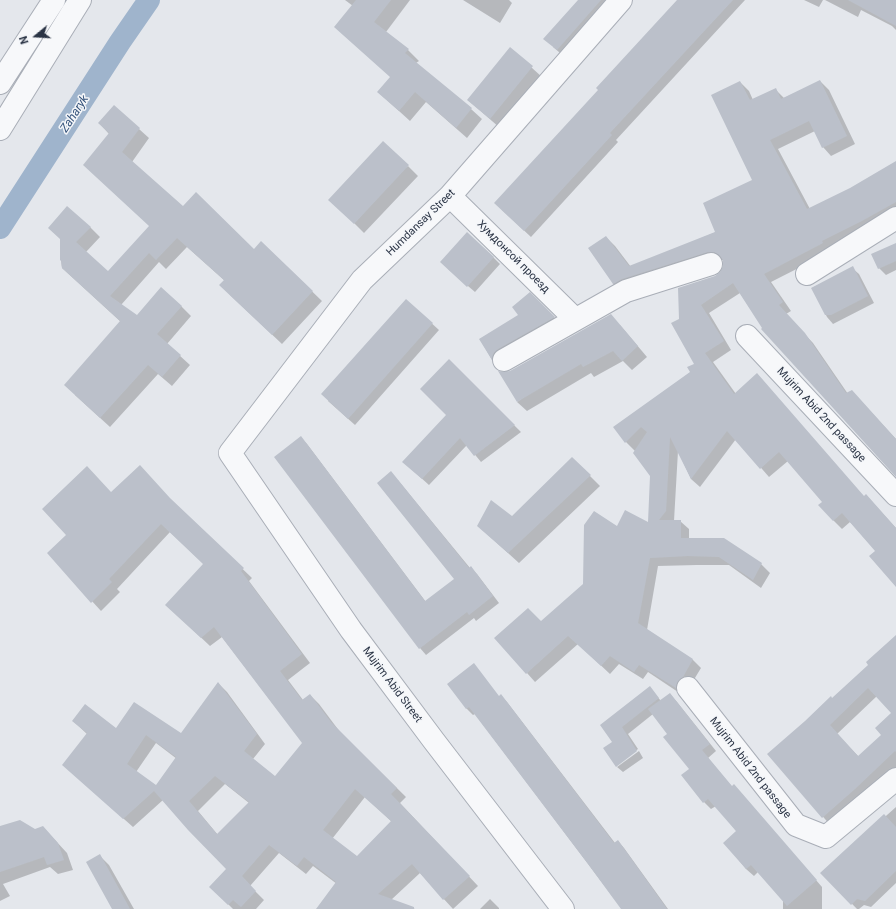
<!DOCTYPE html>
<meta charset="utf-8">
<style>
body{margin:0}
#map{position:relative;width:896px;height:909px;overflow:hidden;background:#e4e7ec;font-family:Roboto,sans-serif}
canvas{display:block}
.north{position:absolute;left:16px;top:16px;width:40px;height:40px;-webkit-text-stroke:3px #f4f6f9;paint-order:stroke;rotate:252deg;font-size:11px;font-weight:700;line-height:16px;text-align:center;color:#2b3445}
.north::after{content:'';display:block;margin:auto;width:14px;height:18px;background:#2b3445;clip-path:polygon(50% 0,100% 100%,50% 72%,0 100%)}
</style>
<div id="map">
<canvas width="896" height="909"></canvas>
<div class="north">N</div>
</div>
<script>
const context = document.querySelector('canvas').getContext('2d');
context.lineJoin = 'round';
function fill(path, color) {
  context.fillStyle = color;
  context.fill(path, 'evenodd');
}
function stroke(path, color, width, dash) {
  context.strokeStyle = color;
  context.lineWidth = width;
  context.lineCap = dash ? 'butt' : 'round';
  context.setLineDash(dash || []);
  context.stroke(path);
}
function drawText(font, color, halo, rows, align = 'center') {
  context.font = font + ' Roboto,sans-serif';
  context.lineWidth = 3;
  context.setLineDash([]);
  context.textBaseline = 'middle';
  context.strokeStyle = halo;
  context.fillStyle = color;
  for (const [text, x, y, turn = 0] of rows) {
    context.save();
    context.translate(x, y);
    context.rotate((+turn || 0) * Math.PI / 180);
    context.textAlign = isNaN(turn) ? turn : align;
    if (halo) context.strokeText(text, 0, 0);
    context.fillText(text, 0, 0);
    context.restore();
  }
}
const shadow = new Path2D(`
 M345,0H410L386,32L408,50L419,61L416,63L471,109L482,119L467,138L426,102L410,121L378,92L391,77L353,6Z
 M463,0H509L512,3L500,23Z
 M579,0H617L566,58L553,47Z
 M678,0H745L616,140L618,142L531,237L502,210L599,90Z
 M804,0H823L819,7Z
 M825,0H896V30L892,26L861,10L858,17Z
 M510,48L542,77L500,128L468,100Z
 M820,81L829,90L855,144L831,156L823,147L815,131L778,149L810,209L851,189L896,164V215L830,252L771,282L791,311L786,314L813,343L848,394L860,400L896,439V475L763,328L740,293L709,313L731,350L713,362L736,394L864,497L866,495L896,528V585L876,551L850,522L842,529L834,521L820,505L823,502L788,461L769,477L736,439L700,487L691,479L678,451L674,521H680L689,529V539L761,564L770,573L761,588L729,565H697L658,566L647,630L693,660L701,668L684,696L648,672L643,679L619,664L610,674L578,644L535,682L527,673L541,622L584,584L617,528L649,523L651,475L635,451L626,442L615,427L691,372L695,364L680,319L716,277L721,273L724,266V260H717L622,292L613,284L606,237L615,246L631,267L716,232L754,181L740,82L749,91L753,100L775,89L784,98Z
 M99,123L139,129L149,138L132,162L183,208L254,250L261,242L322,301L282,344L230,295L225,281L187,247L166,269L159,262L121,305L137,316L181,306L191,316L167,344L190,365L172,386L158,374L110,427L75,395L121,322L62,268L61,260V239L90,227L100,237L86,252L108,272L150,226L109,134Z
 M408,166L418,176L364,233L340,209Z
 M896,244V270L886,275L879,268Z
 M493,257L500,264L475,292L448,269Z
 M852,268L859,274L874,303L833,324L827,317L812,288Z
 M530,294L560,323L498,366L492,360L480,339L520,315Z
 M406,300L439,330L355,425L328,401Z
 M620,325L647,357L632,370L623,361L594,377L591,373L527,411L517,402Z
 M449,361L521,432L481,462L467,445L429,485L410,468L448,415Z
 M301,438L307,444L426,602L455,579L397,479L470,568H471L477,574L499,603L476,621L474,618L426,655L420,648L275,457Z
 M572,458L600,486L519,563L478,526L512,517Z
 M112,494L176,505L252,578L249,581L310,663L288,680L303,700L310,695L319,704L340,732L406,797L400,803L478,886L453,909L420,873L391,900L415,909H317L337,884L313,866L306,874L279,853L250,886L264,900L256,909H233L211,887L228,869L163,800L133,827L72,773L87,734L73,721L116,730L181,735L218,683L227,692L265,744L253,759L275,777L303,743L222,637L210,646L176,614L205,565L170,532L117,589L120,592L101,611L48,553ZM156,743L177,759L156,787L136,772ZM225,784L249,803L218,835L198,811ZM365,797L392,822L357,857L332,839Z
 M896,637V767L831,826L769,754L833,699L870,665ZM877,696L892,713L883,735L859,757L837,734Z
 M448,684L500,697L501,696L507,702L615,843L618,841L624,848L668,909H622L475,714L473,715L467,709Z
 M650,688L661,701L670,694L677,702L716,751L708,758L732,787L741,793L822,887V909H783V900L758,872L754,876L746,869L725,843L737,832L716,806L711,809L704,802L690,769L668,734L653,714L628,734L638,749L616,765L613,742L601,725Z
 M639,751L643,758L623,772L617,767Z
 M896,807V883L871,907L864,905L859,909H857L822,873Z
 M0,827L35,830L43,827L67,853L73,870L58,874L50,867L3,884L10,896L0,901Z
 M100,856L109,865L134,909H113Z
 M490,899L499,908V909H480Z`);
const canal = new Path2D(`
 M0,228L120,42L149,0`);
const building = new Path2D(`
 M356,0H391L374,22L409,49L405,53L472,108L456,128L415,92L399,111L377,92L390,77L334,27Z
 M578,0H601L557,50L543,39Z
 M677,0H733L610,133L612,135L524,231L494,203L598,90L596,88Z
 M848,0H896V26Z
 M510,47L533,66L490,119L467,100Z
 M820,80L847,136L822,148L809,121L770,140L807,209L850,188L896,161V202L860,222L822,241L823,243L764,274L783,302L779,305L805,333L846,393L852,390L896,439V477L761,329L762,328L733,283L701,305L724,341L705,353L734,394L757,373L864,496L866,494L896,528V587L869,556L875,551L842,513L833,521L818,505L822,502L779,452L760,469L727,431L691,479L670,437L666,511L659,520H681V538H724L762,563L753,580L719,557L688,556L650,558L638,623L693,659L683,677L677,683L676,688L639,665L634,672L610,656L601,666L568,636L526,674L494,638L528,608L541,621L583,584L584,525L594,511L617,526L625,510L648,522L650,476L633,453L647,432L641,427L625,443L613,427L690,372L687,367L694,364L671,323L679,319L678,288L715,276L720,272L723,266V260L719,255L714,252H708L622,279L613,284L588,248L606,236L629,266L715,232L703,203L752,180L711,95L740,81L750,100L776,88L781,99Z
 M114,105L140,128L122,152L183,206L196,192L254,249L261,241L313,291L272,335L219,285L224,280L177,238L156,260L149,253L110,296L137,315L161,287L182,306L157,334L181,355L162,377L148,365L100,418L64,385L120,321L62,268L61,260L60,261V239L48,228L67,206L91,227L76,242L108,271L149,226L83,165L109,133L98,123Z
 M383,141L409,165L354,224L328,200Z
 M467,232L494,257L467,287L440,262Z
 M896,243V261L878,269L871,254Z
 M853,266L868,296L831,315H825L811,288Z
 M530,292L555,317L498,349L493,354L492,360L479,339L518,315L512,307Z
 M406,299L433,323L348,419L321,394Z
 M611,314L638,346L622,361L613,351L583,367L581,364L517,402L498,371L504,372L510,371Z
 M449,359L515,425L474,456L460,438L422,479L402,462L446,415L420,389Z
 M301,436L425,601L454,579L377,483L391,471L469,568L471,566L493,596L469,615L467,612L419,649L274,457Z
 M572,457L591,475L508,553L477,526L491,500L512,516Z
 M140,465L170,498L244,568L241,571L302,654L280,671L302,700L310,694L331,722L397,788L391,794L470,876L443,900L412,864L378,894L414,907V909H316L336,882L304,857L297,866L269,845L242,876L256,891L241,907L233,900L228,905L209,887L226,869L188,830L154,791L123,819L62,765L87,733L72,721L85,704L116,728L134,702L181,733L218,682L257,734L244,751L275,776L302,743L214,627L201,638L165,605L203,564L161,524L109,579L112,582L91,603L47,553L66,535L42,509L87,466L111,492ZM146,735L176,757L156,785L127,764ZM215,776L249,802L217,834L189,801ZM355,789L391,821L357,856L323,830Z
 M896,635V752L895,751L855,789L822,818L767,754L805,721L831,696L832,698L868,665L866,662ZM868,688L891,713L875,728L881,735L858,756L830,725Z
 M474,663L499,696L501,694L614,843L618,840L667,909H621L588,864L469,707L466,709L447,684Z
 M650,686L659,698L622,727L637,751L616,767L603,748L612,742L600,725Z
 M670,693L710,744L702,750L732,786L734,784L817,880L787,906L751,865L746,869L723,843L736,831L708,799L703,803L681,775L689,769L663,737L667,734L648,709Z
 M884,814L896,827V871L865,901L857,899L851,905L820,873Z
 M20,820L35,829L43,826L58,843L64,860L47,865L44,857L0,872V826Z
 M100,854L130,909H112L86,862Z`);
const minor = new Path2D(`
 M0,83L54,0
 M0,129L80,0
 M450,196L575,319
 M807,274L896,218
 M747,336L896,495
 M504,360L626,291L711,264
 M688,688L796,825L826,837L896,779
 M563,909L434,741L351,630L230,453L362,280L450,196L621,0`);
const streetNames = [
 ["Humdansay Street",421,223,-44],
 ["Хумдонсой проезд",513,257,45],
 ["Mujrim Abid 2nd passage",821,415,47],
 ["Mujrim Abid Street",392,685,53],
 ["Mujrim Abid 2nd passage",750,768,52]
];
const waterNames = [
 ["Zaharyk",75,114,-57]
];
fill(shadow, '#0003');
stroke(canal, '#9fb4cc', 22);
fill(building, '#bbc0ca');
stroke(minor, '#a9aeb7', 24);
stroke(minor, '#f7f8fa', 22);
drawText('11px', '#2b3445', '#f4f6f9', streetNames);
drawText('italic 12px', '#34527a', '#f4f6f9', waterNames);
</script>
